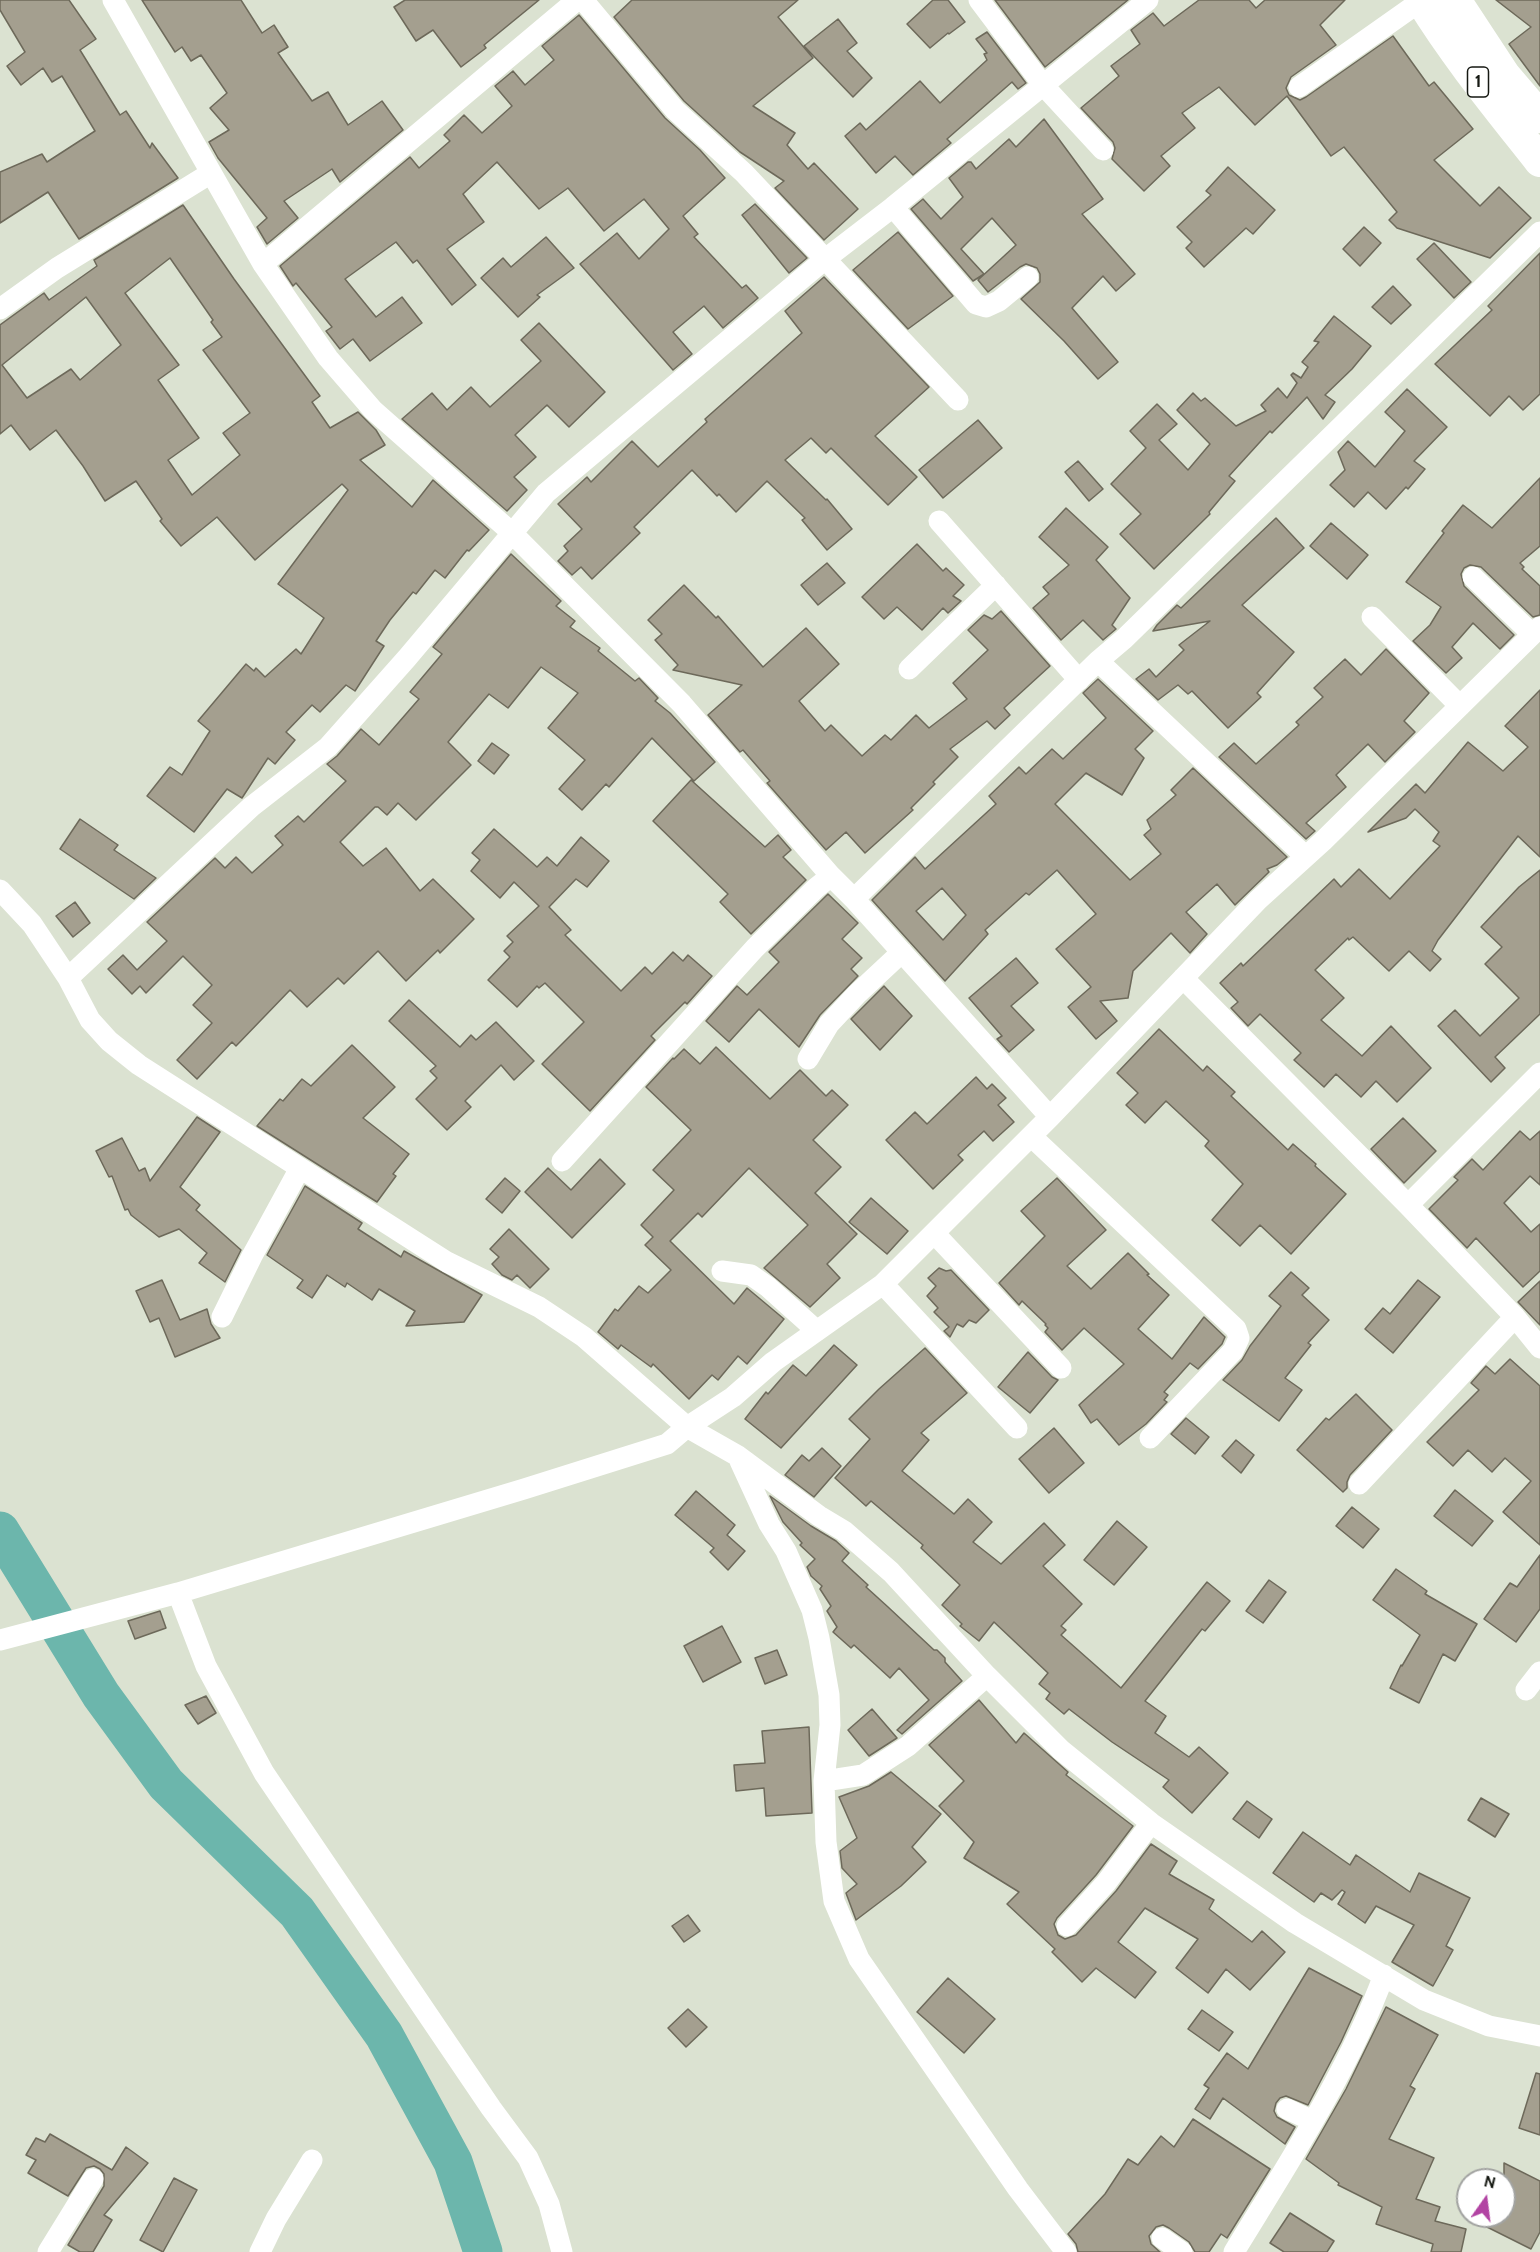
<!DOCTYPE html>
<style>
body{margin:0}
#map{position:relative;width:1540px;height:2252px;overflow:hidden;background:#dbe2d1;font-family:Cabin,sans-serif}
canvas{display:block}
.north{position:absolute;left:1456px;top:2168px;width:60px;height:60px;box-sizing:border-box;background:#fff;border:2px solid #a2a3a1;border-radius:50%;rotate:14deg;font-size:16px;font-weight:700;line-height:24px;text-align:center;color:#161913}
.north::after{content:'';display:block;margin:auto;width:21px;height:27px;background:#b244a3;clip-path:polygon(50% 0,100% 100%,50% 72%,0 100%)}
</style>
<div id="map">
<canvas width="1540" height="2252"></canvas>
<div class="north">N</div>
</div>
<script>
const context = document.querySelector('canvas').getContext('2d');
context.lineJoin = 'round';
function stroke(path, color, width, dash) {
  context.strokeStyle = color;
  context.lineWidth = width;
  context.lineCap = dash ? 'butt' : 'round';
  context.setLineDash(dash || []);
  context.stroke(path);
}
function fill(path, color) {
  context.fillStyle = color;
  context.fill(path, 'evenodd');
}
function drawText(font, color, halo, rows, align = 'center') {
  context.font = font + ' Cabin,sans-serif';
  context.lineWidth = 4.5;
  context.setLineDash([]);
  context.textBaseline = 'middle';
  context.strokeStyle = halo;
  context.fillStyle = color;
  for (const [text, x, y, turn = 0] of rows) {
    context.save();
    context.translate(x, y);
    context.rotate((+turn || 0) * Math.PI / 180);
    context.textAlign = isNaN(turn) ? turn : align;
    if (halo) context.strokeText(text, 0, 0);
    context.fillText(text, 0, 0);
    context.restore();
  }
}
const river = new Path2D(`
 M0,1531L101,1695L166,1784L297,1912L384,2035L453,2162L483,2252`);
const building = new Path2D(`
 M0,0H69L96,39L80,50L120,115L126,111L150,148L152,143L178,178L79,239L48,192L0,223V172L42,154L47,162L95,131L62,76L52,82L43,68L21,85L7,66L25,52L0,10Z
 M142,0H241L262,33L274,25L288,47L278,53L312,101L328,92L348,125L382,101L403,130L340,182L332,169L284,201L298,218L267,244L257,227L267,218L218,158L209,142L229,130L210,108L227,93L201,55L191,61L182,47L175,52Z
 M405,0H539L484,45L486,48L461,67L433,30L416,41L394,7Z
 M632,0H798L778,17L813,58L753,106L795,133L787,145L808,169L814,163L858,209L824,240L775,188L784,181L740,152L684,101L614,17Z
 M933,0H948L965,22L949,34L948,33L930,48L907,24Z
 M995,0H1128L1045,67Z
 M1199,0H1249L1256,8L1265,0H1345L1320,25L1336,45L1291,77L1286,88L1289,95L1300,100L1306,97L1393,36L1429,86L1434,82L1473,129L1434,160L1480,206L1499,187L1531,218L1490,258L1397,228L1389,220L1397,212L1344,147L1331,156L1287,96L1255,125L1219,87L1182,113L1195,128L1161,156L1170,166L1144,191L1112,159L1115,148L1113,142L1081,108L1119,76L1111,66L1140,44L1131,30L1153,13L1164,26Z
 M1496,0H1540V86L1509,44L1531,27Z
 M579,15L665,118L700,150L725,178L683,216L698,234L694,237L742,288L746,285L758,298L723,328L704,306L673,332L692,354L673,370L580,264L617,233L639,259L669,229L644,199L604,231L568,188L539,209L497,162L463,194L484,222L447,249L476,285L452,305L417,260L413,263L396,242L345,279L376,317L402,297L422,323L370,361L353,339L340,349L326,331L332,327L296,283L293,286L280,266L410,157L419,168L450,141L444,135L464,115L482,133L512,106L495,86L513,71L525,85L554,60L542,46Z
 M838,19L857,43L847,51L872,78L853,97L804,46Z
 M987,32L1026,83L1018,89L1012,82L947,139L951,143L913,175L895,156L876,173L845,136L860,123L866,130L920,81L940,103L987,60L984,54L987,53L976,39Z
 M1044,119L1103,199L1082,214L1135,274L1116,291L1103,276L1072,308L1118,362L1098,379L1064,341L1021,299L1040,282V274L1037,268L1026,264L1020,267L988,292L978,280L1016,245L992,218L961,249L984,274L973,281L911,209L923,199L941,219L963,197L949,178L968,162H971L976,169L1009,139L1016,147Z
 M1228,167L1275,210L1253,234L1246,228L1204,267L1186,248L1192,242L1177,227L1211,195L1206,191Z
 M755,204L807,258L789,273L742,215Z
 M183,205L234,279L320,396L312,402L330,428L358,412L376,430L385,445L360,460L412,507L433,480L489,530L469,551L467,550L445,578L435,570L416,594L413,592L390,620L376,641L384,646L355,691L346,685L320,712L312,705L286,732L295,740L275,764L268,758L242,798L227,789L194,832L147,796L170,767L182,775L210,731L198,721L246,664L254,671L256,668L265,677L296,649L301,654L324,618L278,584L348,490L342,484L255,560L217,517L181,546L160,521L162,519L136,481L105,501L83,466L56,430L30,450L11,425L0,434V325L44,293L49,300L97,266L94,260ZM170,258L213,320L211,322L222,337L203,350L250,413L223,433L240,455L192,495L168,460L199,438L158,380L179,365L125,293ZM86,297L121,345L80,380L71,369L27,398L2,365Z
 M1364,227L1381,243L1360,266L1343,249Z
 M898,232L953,296L908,329L853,270Z
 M546,237L574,268L537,295L540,297L518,317L481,278L503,258L511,267Z
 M1434,243L1471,282L1454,298L1417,259Z
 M1540,253V394L1523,410L1509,396L1490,416L1435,364L1492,310L1488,306Z
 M824,277L929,387L875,436L917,477L888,505L831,448L826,453L811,438L785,460L826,500L827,499L852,529L827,550L802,520L805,518L767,481L736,512L719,494L717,496L692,470L634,527L640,533L592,579L581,567L572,575L558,561L568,551L564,546L582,529L558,504L587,477L591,482L632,441L658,467L707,422L705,419L802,333L785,311Z
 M1393,286L1411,305L1391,324L1372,307Z
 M1334,316L1371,346L1352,369L1325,395L1335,402L1323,419L1307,397L1272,433L1270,431L1229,476L1235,481L1209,512L1210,514L1154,569L1120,534L1141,514L1111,484L1146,448L1130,431L1157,404L1177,424L1159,440L1188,470L1210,444L1177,410L1193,393L1201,401L1205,398L1236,426L1266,411L1261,405L1278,388L1287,398L1297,383L1291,375L1293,373L1301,378L1308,367L1302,362L1319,342L1314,341Z
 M539,323L605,392L569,427L547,405L515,435L536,457L514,477L527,490L507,511L402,419L432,393L447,410L471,387L490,407L541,361L521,340Z
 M1407,389L1447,427L1414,461L1425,469L1408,489L1406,487L1386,509L1368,492L1354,507L1330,485L1345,470L1338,452L1348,441L1375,467L1405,431L1385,412Z
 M978,420L1002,448L943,498L919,470Z
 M1078,461L1103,489L1089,501L1065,472Z
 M1540,478V546L1520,563L1524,567L1522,569L1540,586V615L1533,617L1481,567L1470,565L1464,568L1461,574L1464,586L1514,635L1500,649L1473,623L1452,647L1462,658L1446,673L1413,641L1430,625L1441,607L1406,582L1444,533L1442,531L1463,505L1492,528Z
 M1066,508L1108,547L1096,560L1130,598L1112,625L1116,629L1103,640L1083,620L1061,640L1033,608L1049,594L1043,587L1069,565L1039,537Z
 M1276,518L1304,548L1242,605L1294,652L1257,693L1261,697L1228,728L1192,691L1188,694L1178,685L1158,700L1136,679L1149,669L1156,677L1184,650L1179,645L1210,621L1153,631L1157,625L1177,605L1181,608Z
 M1331,523L1368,555L1347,579L1310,546Z
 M917,544L943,571L946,568L964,585L953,596L961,601L948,613L943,608L922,630L897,607L884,619L862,597Z
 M511,554L561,601L556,606L575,621L570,627L600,648L598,651L635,681L639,678L658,698L655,701L670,713L715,762L694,781L652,738L609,787L606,784L582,810L559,789L585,760L548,728L578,693L541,667L508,708L489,694L448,742L471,765L416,820L398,803L387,815L378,807H375L340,842L363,866L386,848L420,891L433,879L474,919L440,953L438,950L406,981L378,951L344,984L338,978L307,1007L290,990L236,1046L232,1042L197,1079L177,1060L212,1023L193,1005L212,985L183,956L146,993L140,986L132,994L108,969L123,955L137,970L167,941L147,922L215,858L225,868L236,857L252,873L283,845L275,836L298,816L304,822L346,781L327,764L337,756L361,729L379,745L419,699L410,692L442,654L433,647Z
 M827,563L845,583L818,605L801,585Z
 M684,585L716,618L718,616L763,667L806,628L839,664L799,701L825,731L831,725L862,756L885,735L891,740L916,715L929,728L967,699L953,683L988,650L968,630L984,615L992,619L1001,611L1050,666L1004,708L1010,715L995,729L987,721L950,749L958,757L933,782L935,784L911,808L913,810L865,853L846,832L826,850L767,783L770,781L743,750L740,752L708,715L742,685L673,670L678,665L655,640L662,634L648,620Z
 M1386,649L1429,693L1404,721L1415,732L1385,762L1368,744L1336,775L1346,787L1306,823L1315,831L1306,839L1219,757L1234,743L1256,764L1299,725L1296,722L1323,697L1314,688L1345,659L1361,675Z
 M1098,679L1153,731L1135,749L1144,758L1122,795L1086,773L1055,804L1130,880L1161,854L1144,835L1151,829L1147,820L1176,795L1171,790L1193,768L1287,857L1277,865L1267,869L1269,872L1235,905L1217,884L1186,912L1207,934L1190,953L1171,933L1133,971L1128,998L1100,1001L1117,1021L1096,1039L1068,1007L1091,987L1056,949L1096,914L1057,870L1029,895L1026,893L985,930L988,934L945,981L872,900L915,857L925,869L996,804L989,796L1019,767L1026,774L1052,749L1063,759L1106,718L1083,693ZM942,888L966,915L943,940L916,911Z
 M1540,690V857L1518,836L1438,940L1432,951L1441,959L1430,971L1409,951L1389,971L1353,937L1349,940L1348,938L1315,970L1344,998L1321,1020L1362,1056L1391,1026L1431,1068L1397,1102L1376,1081L1361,1097L1336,1074L1324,1087L1294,1060L1301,1053L1260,1014L1248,1026L1231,1008L1238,1002L1220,983L1241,963L1243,966L1334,879L1341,887L1359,869L1390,899L1440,846L1433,841L1439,832L1415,809L1406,818L1368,832L1416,784L1425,793L1468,742L1503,771L1528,747L1505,726Z
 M492,743L509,755L494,774L478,761Z
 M691,780L765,847L778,835L791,850L783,857L806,880L751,934L720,902L728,894L653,821Z
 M80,819L118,845L114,850L156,878L134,899L60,849Z
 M494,829L537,867L547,857L557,866L581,837L609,861L587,887L576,879L549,907L571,930L565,935L621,991L645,967L652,974L673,952L683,961L688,955L712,976L687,1004L685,1002L651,1036L655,1040L590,1111L542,1064L584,1022L545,983L539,988L537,986L517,1007L488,980L510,957L504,951L513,942L507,936L539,906L514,882L500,898L471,871L480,860L472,853Z
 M1540,870V1014L1495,1057L1505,1068L1491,1082L1438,1026L1455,1010L1480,1036L1519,998L1485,964L1502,947L1481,927L1519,887Z
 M828,894L858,923L842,939L862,958L851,969L858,976L820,1015L799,1047L759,1009L729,1042L706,1021L737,986L747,995L779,962L769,952Z
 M75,902L90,923L73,937L56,916Z
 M1016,958L1038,983L1011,1006L1034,1030L1009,1052L997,1039L1002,1036L969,998Z
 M884,986L912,1016L880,1050L851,1019Z
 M409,1000L460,1047L471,1035L476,1040L496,1022L534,1061L514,1080L501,1065L465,1101L471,1107L447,1130L416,1099L437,1078L430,1071L436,1066L389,1021Z
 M1159,1029L1203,1071L1207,1066L1235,1092L1231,1096L1288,1150L1293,1144L1316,1164L1315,1166L1346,1194L1291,1254L1260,1225L1240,1246L1212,1220L1243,1184L1205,1146L1209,1141L1166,1101L1145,1123L1126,1105L1138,1093L1117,1073Z
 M352,1045L395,1087L363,1118L409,1154L393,1174L396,1176L377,1202L257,1126L280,1099L283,1101L302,1079L311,1086Z
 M716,1047L770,1099L800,1070L826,1096L832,1090L848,1105L813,1140L841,1167L815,1193L857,1234L827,1264L840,1278L810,1307L764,1268L808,1225L749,1168L702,1217L698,1213L670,1241L734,1304L747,1288L784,1319L747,1364L738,1356L718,1380L712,1375L689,1399L653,1364L651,1367L621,1345L618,1349L598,1332L615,1309L618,1311L639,1286L648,1293L671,1270L645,1245L653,1237L641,1225L674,1190L653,1170L691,1130L646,1087L673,1058L674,1059L684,1049L700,1064Z
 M976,1077L987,1089L992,1084L1006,1098L998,1105L1014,1122L993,1141L984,1131L958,1155L963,1160L933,1189L886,1140L915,1112L927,1124Z
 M197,1117L220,1132L180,1187L200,1205L196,1210L241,1250L225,1282L199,1263L207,1253L179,1229L159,1237L131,1215L128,1209L125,1210L112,1176L109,1177L96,1151L122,1138L139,1171L145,1168L150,1181Z
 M1403,1118L1436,1151L1404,1183L1371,1149Z
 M1520,1131L1530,1140L1540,1131V1185L1530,1176L1504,1203L1531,1232L1540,1224V1271L1523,1287L1476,1238L1467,1248L1429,1209L1458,1180L1454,1177L1472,1159L1483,1170Z
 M600,1159L625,1184L572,1238L525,1192L548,1168L571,1190Z
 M505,1178L520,1191L502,1213L486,1199Z
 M1057,1178L1106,1230L1067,1266L1091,1289L1128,1253L1149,1274L1147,1275L1169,1295L1138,1329L1172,1359L1204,1317L1225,1337L1222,1344L1198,1369L1190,1363L1164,1392L1168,1395L1164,1400L1167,1402L1146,1424L1119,1445L1097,1419L1091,1423L1079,1405L1124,1364L1084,1328L1062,1350L1045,1332L1048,1328L1045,1325L1046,1324L1022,1301L1019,1305L999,1283L1045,1236L1021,1211Z
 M305,1186L362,1223L358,1229L401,1257L404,1251L482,1295L464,1322L406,1326L415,1311L379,1289L372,1300L347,1283L345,1287L327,1275L312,1298L297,1288L303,1280L267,1255Z
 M871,1198L908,1231L887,1254L849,1222Z
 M509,1229L549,1269L530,1288L517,1275L512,1280L502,1275L492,1264L499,1257L490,1249Z
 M939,1268L946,1271L951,1270L989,1310L976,1323L969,1320L963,1327L957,1324L950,1337L944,1331L949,1327L934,1312L938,1308L927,1296L936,1286L928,1278Z
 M1291,1272L1309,1288L1302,1295L1329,1320L1308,1343L1311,1345L1285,1378L1302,1390L1279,1421L1223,1380L1242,1360L1250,1346L1281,1306L1269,1296Z
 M162,1280L180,1320L207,1309L211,1324L220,1338L175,1357L159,1318L150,1322L136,1291Z
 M1418,1280L1440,1297L1393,1353L1365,1329L1383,1308L1390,1314Z
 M1540,1281V1325L1518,1302Z
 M834,1345L857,1365L781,1448L745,1419L766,1392L768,1394L793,1365L806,1376Z
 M925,1348L967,1393L921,1433L929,1440L902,1471L954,1514L968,1499L992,1522L973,1542L1001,1564L1044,1523L1065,1545L1043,1566L1082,1604L1061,1626L1066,1630L1061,1635L1121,1688L1207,1582L1230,1601L1205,1631L1202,1629L1145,1701L1166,1716L1155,1733L1189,1757L1199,1747L1228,1773L1192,1813L1163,1787L1169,1780L1112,1742L1069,1709L1064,1714L1046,1699L1050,1693L1039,1684L1048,1673L994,1622L979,1641L960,1626L962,1624L942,1605L960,1585L921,1548L923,1545L871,1501L866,1506L835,1478L870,1439L849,1419L879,1389Z
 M1028,1352L1052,1377L1058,1380L1030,1413L998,1387Z
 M1510,1359L1540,1386V1545L1503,1512L1531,1481L1505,1458L1492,1472L1468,1450L1453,1466L1427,1442L1479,1390L1471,1383L1486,1366L1495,1374Z
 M1356,1394L1392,1430L1350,1475L1347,1482V1488L1343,1492L1297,1450L1326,1418L1329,1420Z
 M1186,1418L1209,1437L1195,1454L1171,1434Z
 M1054,1428L1084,1463L1049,1493L1019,1459Z
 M1236,1440L1254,1455L1241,1473L1222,1456Z
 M822,1448L841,1466L814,1497L785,1475L802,1455L809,1461Z
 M1455,1490L1493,1521L1472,1546L1434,1516Z
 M696,1491L735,1525L727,1535L745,1551L728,1570L710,1552L714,1548L675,1515Z
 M770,1496L811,1526L836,1541L849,1553L842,1561L868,1585L866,1587L888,1607L934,1650H937L945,1658V1662L962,1681L902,1734L897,1730L929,1700L899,1668L890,1678L854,1645L851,1648L833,1632L837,1627L827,1611L831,1606L820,1589L822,1586L811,1576L807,1567L815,1559L800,1545L802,1543L783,1522Z
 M1352,1507L1379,1529L1363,1548L1336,1526Z
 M1117,1521L1147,1547L1114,1585L1084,1560Z
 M1540,1555V1609L1516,1642L1484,1619L1510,1583L1517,1587Z
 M1396,1569L1427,1591L1425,1594L1477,1624L1455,1661L1443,1654L1419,1703L1390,1688L1401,1665L1402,1666L1420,1635L1373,1600Z
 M1269,1580L1286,1592L1263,1623L1246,1611Z
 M160,1611L166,1628L135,1639L128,1621Z
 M722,1626L741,1662L703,1682L684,1646Z
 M777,1650L787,1675L765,1684L755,1658Z
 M206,1696L216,1713L198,1724L185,1705Z
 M979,1700L1016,1743L1024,1733L1068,1772L1066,1775L1133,1826L1096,1875L1057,1918L1054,1924L1058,1935L1065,1939L1076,1935L1116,1891L1151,1844L1177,1861L1169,1874L1214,1900L1209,1909L1252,1942L1262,1931L1285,1952L1250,1990L1226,1969L1208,1993L1176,1968L1198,1939L1145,1908L1118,1942L1156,1972L1135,1998L1096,1968L1082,1982L1052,1952L1055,1949L1007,1904L1019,1892L964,1858L974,1842L939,1806L964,1781L929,1745Z
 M872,1709L897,1738L869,1756L848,1730Z
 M809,1727L812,1813L766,1816L764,1788L736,1791L734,1765L765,1763L762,1731Z
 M891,1772L941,1814L912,1847L926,1862L901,1886L856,1920L846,1893L857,1884L842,1868L840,1851L857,1838L839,1797L869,1786Z
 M1481,1798L1509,1814L1495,1837L1468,1820Z
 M1247,1801L1272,1819L1259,1838L1233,1819Z
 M1303,1832L1350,1865L1356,1855L1410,1892L1419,1873L1470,1898L1446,1946L1453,1950L1433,1986L1392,1962L1414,1925L1376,1906L1365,1923L1338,1904L1345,1892L1342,1890L1332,1900L1321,1893L1314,1902L1273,1873Z
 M688,1915L700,1931L684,1942L672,1926Z
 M1309,1968L1362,1996L1341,2042L1308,2105L1286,2096L1280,2098L1276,2103L1274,2111L1277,2117L1295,2127L1285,2144L1223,2098L1210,2119L1195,2109L1209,2088L1204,2085L1227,2053L1248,2069Z
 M948,1978L995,2019L964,2053L917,2012Z
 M1386,2007L1438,2035L1410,2086L1415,2089L1389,2139L1434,2158L1416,2199L1440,2207L1435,2221L1466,2229L1461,2252H1431L1433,2244L1376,2224L1382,2207L1338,2185L1339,2183L1306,2159L1346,2089Z
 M688,2009L707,2027L686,2047L668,2028Z
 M1202,2010L1233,2032L1219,2051L1188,2029Z
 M1536,2073L1540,2074V2135L1519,2128Z
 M1193,2119L1270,2169L1227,2238L1221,2234L1209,2252H1195L1189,2242L1169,2228L1163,2225L1156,2227L1149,2236L1151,2244L1160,2252H1078L1076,2244L1068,2234L1105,2194L1128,2159L1138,2165L1161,2136L1174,2147Z
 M50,2134L112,2170L126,2147L148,2163L104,2215L112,2220L93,2252H80L68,2245L104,2186V2174L100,2169L94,2166L86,2168L68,2196L28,2173L36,2160L26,2155L36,2138L45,2142Z
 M1504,2163L1540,2181V2232L1531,2249L1465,2216H1504Z
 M174,2178L197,2190L163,2252L140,2240Z
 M1290,2213L1334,2241L1327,2252H1284L1270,2243Z`);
const minor = new Path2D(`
 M113,0L263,264L328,358L373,410L511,532L682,704L831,876L854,899L1050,1117
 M583,0L675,110L744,173L958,400
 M979,0L1043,85L1103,150
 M1299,87L1421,1
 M893,207L976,304L986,307L999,301L1028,277
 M263,264L577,0
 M0,309L57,268L211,173
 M939,521L1079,680
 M1473,577L1532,634
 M1372,617L1460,706
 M1098,661L1305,856
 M909,669L996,585
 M0,890L32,924L68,978L90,1020L109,1041L139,1065L447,1262L539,1307L584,1337L687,1427L738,1456L819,1516L844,1531L891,1572L987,1676L1061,1750L1151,1823L1233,1880L1295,1923L1424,2000L1489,2026L1540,2036
 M854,899L1098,661L1124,639L1540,232
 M68,978L251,807L328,747L407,658L546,493L824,260L893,207L1148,0
 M1183,978L1408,1205L1515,1317L1540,1348
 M808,1059L829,1024L857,994L902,952
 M1031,1136L1236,1329L1239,1338L1233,1351L1150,1438
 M562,1161L755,948L816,888L831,876
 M1408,1205L1540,1073
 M934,1233L1061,1368
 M722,1271L751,1275L768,1287L817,1331
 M883,1284L1017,1428
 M222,1317L252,1256L300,1168
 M740,1461L769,1524L786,1551L812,1610L819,1638L829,1695L830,1725L824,1781L826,1842L834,1901L859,1959L1018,2189L1066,2252
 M1359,1484L1515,1317
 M178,1593L206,1666L264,1773L491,2108L528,2158L549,2204L562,2252
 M0,1640L178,1593L524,1489L667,1444L687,1427L733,1397L773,1362L883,1284L1050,1117L1258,900L1323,841L1540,627
 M1526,1690L1540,1672
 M824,1781L863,1775L908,1746L987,1676
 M1067,1926L1106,1883L1151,1823
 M1287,2109L1313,2121
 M1162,2238L1182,2252
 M48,2252L93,2179
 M260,2252L276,2219L312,2160
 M1234,2252C1289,2162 1347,2074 1384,1975`);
const highway = new Path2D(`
 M1421,0C1456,57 1499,109 1540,161
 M1455,0L1505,76L1540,117`);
const shields = [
 [1478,82,21]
];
const shieldNames = [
 ["1",1478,82]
];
stroke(river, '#6cb6ac', 39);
fill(building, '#a49f8f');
stroke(building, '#6d695a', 1.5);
stroke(minor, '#fff', 21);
stroke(highway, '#fff', 32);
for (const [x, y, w] of shields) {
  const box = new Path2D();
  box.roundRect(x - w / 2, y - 15, w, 30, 4.5);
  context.fillStyle = '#fff';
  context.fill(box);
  stroke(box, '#161913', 1.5);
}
drawText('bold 18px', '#161913', null, shieldNames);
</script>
